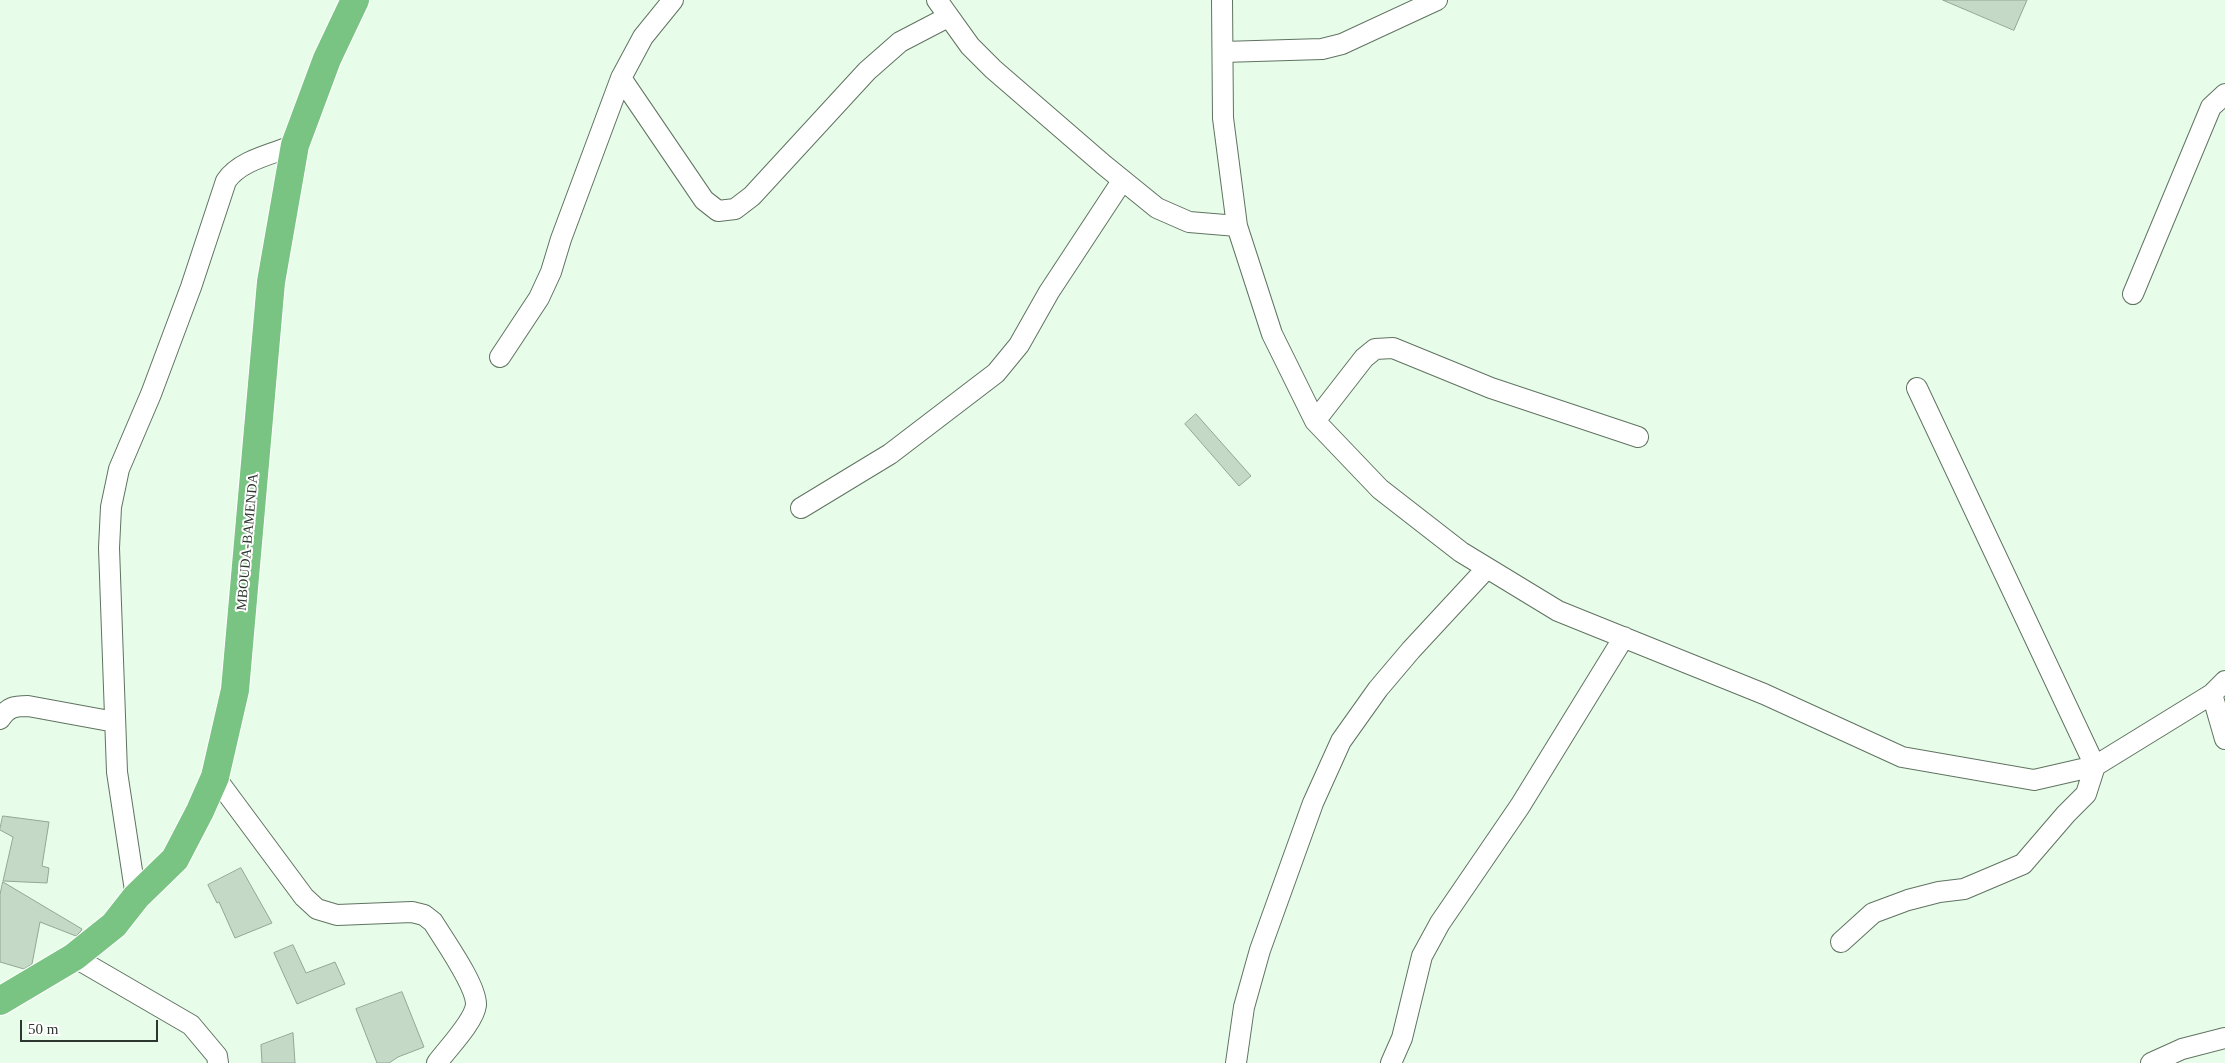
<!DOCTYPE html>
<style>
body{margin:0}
#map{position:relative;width:2225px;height:1063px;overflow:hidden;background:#e7fde9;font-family:"Times New Roman",serif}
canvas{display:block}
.scale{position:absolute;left:20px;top:1020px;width:138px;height:22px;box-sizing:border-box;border:2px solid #2e372f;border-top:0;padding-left:6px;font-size:15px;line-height:18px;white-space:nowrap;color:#2e372f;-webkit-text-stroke:4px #fff;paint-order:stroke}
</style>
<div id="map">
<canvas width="2225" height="1063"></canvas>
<div class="scale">50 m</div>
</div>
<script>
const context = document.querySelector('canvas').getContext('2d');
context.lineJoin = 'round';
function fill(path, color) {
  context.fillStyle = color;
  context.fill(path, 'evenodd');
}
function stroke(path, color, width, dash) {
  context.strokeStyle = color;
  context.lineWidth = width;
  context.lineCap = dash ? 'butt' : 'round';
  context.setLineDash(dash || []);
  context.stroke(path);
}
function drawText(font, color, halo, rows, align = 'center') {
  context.font = font + ' "Times New Roman",serif';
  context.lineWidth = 4;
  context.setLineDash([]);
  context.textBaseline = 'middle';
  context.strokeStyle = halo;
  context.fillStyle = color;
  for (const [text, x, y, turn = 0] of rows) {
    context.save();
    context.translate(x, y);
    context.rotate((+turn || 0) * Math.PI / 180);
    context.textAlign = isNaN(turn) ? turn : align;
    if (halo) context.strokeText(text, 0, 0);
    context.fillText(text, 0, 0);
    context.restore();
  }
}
const building = new Path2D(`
 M1943,0H2027L2014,30Z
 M1196,414L1251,476L1239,486L1185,424Z
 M3,816L49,822L42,866L49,868L47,883L3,881L13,837L0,830Z
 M241,868L272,923L235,938L219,902L217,903L208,885Z
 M3,882L82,929L81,931L76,936L40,922L32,964L24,969L0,962V895Z
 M293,945L306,973L335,962L345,984L297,1004L274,953Z
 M402,992L424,1047L398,1057L389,1063H377L356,1009Z
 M293,1033L295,1063H262L261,1045Z`);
const minor = new Path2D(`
 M937,0L970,46L993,69L1104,165L1157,208L1189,222L1237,226
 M1222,0L1223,118L1237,226L1272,334L1315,421L1380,489L1461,552L1558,611L1764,694L1902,757L2034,780L2095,766L2212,694L2225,681
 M1223,52L1322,49L1342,44L1437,0
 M621,78L704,200L718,211L735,209L752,196L867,71L900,42L948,17
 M2133,294L2211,107L2225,94
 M500,357L539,298L551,272L561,239L621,78L643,37L673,0
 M1315,421L1364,358L1375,349L1393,348L1491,388L1638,437
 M801,508L890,454L996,373L1019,345L1049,292L1122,181
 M2212,694L2225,739
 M0,719C8,707 14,706 28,706L115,722
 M215,777L304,897L317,909L337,915L412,912L424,915L433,922C444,940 477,986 476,1005C474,1022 447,1049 437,1063
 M136,897L117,772L109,548L111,507L119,469L151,394L191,287L226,181C240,160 273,154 295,145
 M1841,942L1873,913L1908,900L1939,892L1964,889L2023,864L2066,814L2086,794L2095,766L1917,388
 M74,957L191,1025L217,1056L218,1063
 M1236,1063L1244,1007L1260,950L1313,803L1341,741L1378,689L1411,650L1487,568
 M1391,1063L1402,1038L1422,956L1440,923L1520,806L1624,637
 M2151,1063L2182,1049L2225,1038`);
const highway = new Path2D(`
 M0,1001L74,957L114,925L136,897L175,859L200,811L215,777L235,690L271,282L295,145L327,59L355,0`);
const streetNames = [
 ["MBOUDA-BAMENDA",248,542,-85]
];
fill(building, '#c4d9c6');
stroke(building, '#93a794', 1);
stroke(minor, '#607361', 22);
stroke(highway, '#fff', 30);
stroke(minor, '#fff', 20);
stroke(highway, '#79c482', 28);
drawText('14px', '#2e372f', '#fff', streetNames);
</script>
